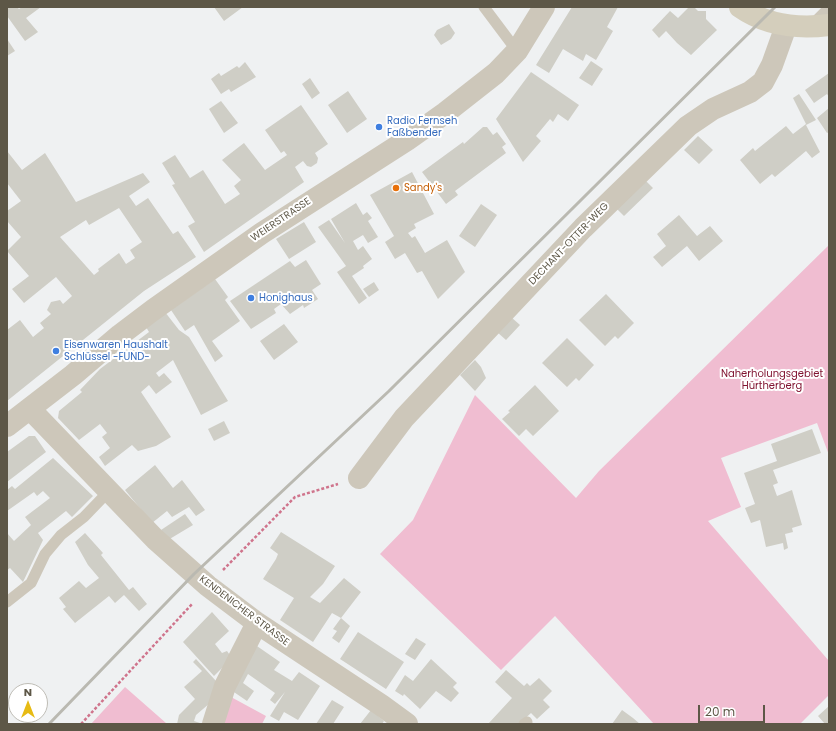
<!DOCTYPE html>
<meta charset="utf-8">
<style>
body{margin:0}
#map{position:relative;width:836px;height:731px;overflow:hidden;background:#eff1f2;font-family:Poppins,sans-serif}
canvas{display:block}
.frame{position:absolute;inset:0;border:8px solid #5d5747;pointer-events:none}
.north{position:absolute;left:8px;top:683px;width:40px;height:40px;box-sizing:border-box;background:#fff;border:1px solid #bebcb5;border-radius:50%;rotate:0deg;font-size:11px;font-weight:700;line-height:16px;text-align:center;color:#5d5747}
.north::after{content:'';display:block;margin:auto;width:14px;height:18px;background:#e7bb14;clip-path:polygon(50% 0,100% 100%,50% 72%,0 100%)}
.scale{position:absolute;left:698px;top:705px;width:67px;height:18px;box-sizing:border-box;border:2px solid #5d5747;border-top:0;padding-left:5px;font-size:12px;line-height:14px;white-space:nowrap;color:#5d5747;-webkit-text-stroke:3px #fff;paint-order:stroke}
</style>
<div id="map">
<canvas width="836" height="731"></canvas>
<div class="frame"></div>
<div class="north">N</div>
<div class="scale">20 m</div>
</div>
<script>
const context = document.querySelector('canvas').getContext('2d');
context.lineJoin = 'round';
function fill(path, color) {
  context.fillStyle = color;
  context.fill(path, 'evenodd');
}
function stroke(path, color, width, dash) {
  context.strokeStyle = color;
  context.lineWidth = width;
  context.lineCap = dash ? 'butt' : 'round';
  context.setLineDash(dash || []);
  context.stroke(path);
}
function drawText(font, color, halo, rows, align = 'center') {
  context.font = font + ' Poppins,sans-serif';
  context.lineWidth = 4;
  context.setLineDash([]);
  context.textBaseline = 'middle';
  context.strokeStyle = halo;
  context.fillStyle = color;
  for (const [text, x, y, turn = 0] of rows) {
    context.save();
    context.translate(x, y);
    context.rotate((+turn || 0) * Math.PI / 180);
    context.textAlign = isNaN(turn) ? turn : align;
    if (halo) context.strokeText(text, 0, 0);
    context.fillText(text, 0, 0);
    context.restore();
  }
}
const green = new Path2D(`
 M829,245V455L817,423L721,458L741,507L708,521L829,661V695L800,724H654L555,616L501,670L380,554L413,520L475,395L576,498L599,471Z
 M125,687L166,723V724H91Z
 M231,697L266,716L262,724H222Z`);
const building = new Path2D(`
 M7,7H17L19,9L22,7H41L26,18L38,32L25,41L7,16Z
 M214,7H243L224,21Z
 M572,7H618L607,27L613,31L596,60L586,54L583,61L563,49L549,73L536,65Z
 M689,7H694L698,11H706V19L717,30L691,55L677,43L666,31L659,38L652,30L670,11L678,18Z
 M449,24L455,33L451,39L441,45L434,35L437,30Z
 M7,39L15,51L7,56Z
 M591,61L603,69L592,86L579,78Z
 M245,62L256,77L231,92L229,89L221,94L211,79L219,73L221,76L237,66L239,68Z
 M531,72L579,105L568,121L558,114L553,122L550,119L536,136L541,141L523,162L496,119Z
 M829,73V97L827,94L814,103L805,90Z
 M310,78L320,93L312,99L302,84Z
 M348,91L367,119L347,133L328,105Z
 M799,94L816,120L806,125L820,152L812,158L806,151L775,177L772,174L760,184L740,160L753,148L755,151L786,126L793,134L806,124L793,98Z
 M221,101L238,123L224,133L209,109Z
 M301,105L328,144L315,153L318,158L317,163L311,167L307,166L303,161L295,167L304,182L204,252L188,226L195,222L172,185L175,184L162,163L175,155L190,178L203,170L225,204L240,194L234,186L241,180L222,160L244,143L265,170L287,155L284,151L281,153L265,130Z
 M829,108V132L827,133L817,118Z
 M483,127H487L493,135L497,132L506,144L502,147L506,153L455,191L458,195L446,204L422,172L463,142L464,144Z
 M698,136L713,150L699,164L684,150Z
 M7,151L22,170L45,153L76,202L143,173L150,182L129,196L136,206L148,198L173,234L178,231L196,257L144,291L7,401V330L20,320L33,337L44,328L40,323L51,314L47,310L51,302L60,300L63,304L72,296L56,277L24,303L12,289L29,276L7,251L21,237L7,221V211L21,201L7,183ZM119,208L142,242L130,250L135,258L126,264L119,253L98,269L99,271L94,275L60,237L86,220L89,225Z
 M412,172L434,214L414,224L416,228L408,233L412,238L415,236L425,253L447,240L465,272L438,299L422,271L417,273L405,253L395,259L385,242L394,236L370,195Z
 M646,181L653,188L624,216L617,209Z
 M356,203L363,215L367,212L372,218L368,221L378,237L368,243L363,235L353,241L358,250L363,246L372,259L363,266L364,268L352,276L367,298L359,304L337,272L346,266L318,227L329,220L345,243L331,219Z
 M481,204L497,215L475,247L459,236Z
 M679,215L697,236L710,226L723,241L699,261L687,246L662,267L653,257L666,246L657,234Z
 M304,222L316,242L289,259L276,239Z
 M306,260L321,284L312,290L318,299L304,308L303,305L290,314L281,304L274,309L276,313L251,329L230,301L290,261L295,267Z
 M215,279L228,297L225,300L240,321L212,341L223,356L215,362L194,325L185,331L171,310Z
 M374,282L379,290L369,297L363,289Z
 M606,294L634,323L618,339L615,336L605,346L579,320Z
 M165,312L179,330L189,337L228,401L201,415L173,360L156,373L159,377L164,373L172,382L156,394L149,385L141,392L171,437L156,446L138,451L132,445L105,466L99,457L110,448L102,437L107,433L100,424L79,440L58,418L59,411L82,392L80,390L100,369L149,332L146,327Z
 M511,317L520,325L506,340L497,332Z
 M284,324L298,342L274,360L260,341Z
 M567,338L594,365L579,381L576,378L567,387L542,363Z
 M475,360L481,367L486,378L475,391L460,375Z
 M535,385L559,411L533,436L526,429L519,436L502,419L510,412L508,411Z
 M224,421L230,433L214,441L208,429Z
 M812,429L821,453L773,470L778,483L773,485L777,496L792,490L802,525L792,528L793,532L785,534L788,548L784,550L783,543L766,547L760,520L751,523L745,508L755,504L744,473L777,461L771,444Z
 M29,436H35L46,452L7,482V452Z
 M53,458L93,496L72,517L66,511L38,533L43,540L23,582L10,568L7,570V533L14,541L31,525L25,517L50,498L43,491L37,496L34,492L7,511V490L12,486L15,489Z
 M155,465L173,488L182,480L205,510L196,516L189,507L172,517L167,511L152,523L125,490Z
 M185,514L193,525L168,540L161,530Z
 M281,532L335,566L323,584L310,597L320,603L344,578L361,592L341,618L332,613L313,642L280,620L294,598L263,579L276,559L278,554L270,548Z
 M85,533L103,553L101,555L129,590L133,587L147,604L139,611L124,595L115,603L109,596L75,623L63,609L66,607L59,598L79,581L86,588L99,578L88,565L75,542Z
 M212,612L229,631L215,644L222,653L227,651L232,658L214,676L183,642Z
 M341,618L350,626L339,643L332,638L337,631L333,629Z
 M358,632L404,662L386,689L340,659Z
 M416,638L426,644L415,660L405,654Z
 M254,644L280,662L274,670L292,681L299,672L320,686L298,720L284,712L279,721L270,716L285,692L275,704L270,700L275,693L248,674L243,683L254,691L247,701L228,688Z
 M196,659L216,681L210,703L196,715L194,721L203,724H177L179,715L195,699L184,687L202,671L193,662Z
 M431,659L457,683L453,687L459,693L451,702L436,691L420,709L404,694L403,696L395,691L405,675L413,681Z
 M506,670L524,686L527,683L530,686L539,678L552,691L543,700L550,707L537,719L531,713L519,724H488L512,698L495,682Z
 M332,700L344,707L333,724H316Z
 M829,706V724H825L818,716Z
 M371,710L384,721L382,724H360Z
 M622,710L633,718L640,724H612Z`);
const path = new Path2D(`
 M223,570L295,497L338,484
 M81,724L193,603`);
const lane = new Path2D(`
 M484,7L517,51
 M813,24L829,8
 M7,602L31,583L45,554L61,535L84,517L110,490
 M524,724L527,722`);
const street = new Path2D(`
 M30,409L155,539L208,586L257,623L381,705L407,724
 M7,426L73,375L120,335L153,310L262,233L407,140L445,113L496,73L517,51L544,7
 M359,478L404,418L583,228L688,126L713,109L750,92L763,82L772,65L786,26
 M213,724L225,686L257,623`);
const secondary = new Path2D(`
 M740,7C767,26 797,29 829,25`);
const rail = new Path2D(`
 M49,724L194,574L389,391L775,7`);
const markers = [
 [379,127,4,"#3f7fe0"],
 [396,188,4,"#e8710a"],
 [251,298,4,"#3f7fe0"],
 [56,351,4,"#3f7fe0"]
];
const shopNames = [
 ["Radio Fernseh",387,121],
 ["Faßbender",387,133],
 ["Honighaus",259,298],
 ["Eisenwaren Haushalt",64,345],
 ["Schlüssel -FUND-",64,357]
];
const foodNames = [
 ["Sandy's",404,188]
];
const streetNames = [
 ["WEIERSTRASSE",281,220,-34],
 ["DECHANT-OTTER-WEG",569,244,-46],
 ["KENDENICHER STRASSE",244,611,37]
];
const parkNames = [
 ["Naherholungsgebiet",772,374],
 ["Hürtherberg",772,386]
];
fill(green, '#f0bdd1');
fill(building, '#cfcec6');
stroke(path, '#cf748c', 2.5, [3, 2]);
stroke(lane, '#cdc7ba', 11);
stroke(street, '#cdc7ba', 22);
stroke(secondary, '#d4cebc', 22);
stroke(rail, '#bab9b1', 3);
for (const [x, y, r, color] of markers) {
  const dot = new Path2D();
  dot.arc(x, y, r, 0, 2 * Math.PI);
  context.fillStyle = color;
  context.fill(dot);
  stroke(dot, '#fff', 1.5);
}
drawText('10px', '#366cbe', '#fff', shopNames, 'left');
drawText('10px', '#c56008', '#fff', foodNames, 'left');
drawText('10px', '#5d5747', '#fff', streetNames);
drawText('10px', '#811532', '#fff', parkNames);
</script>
